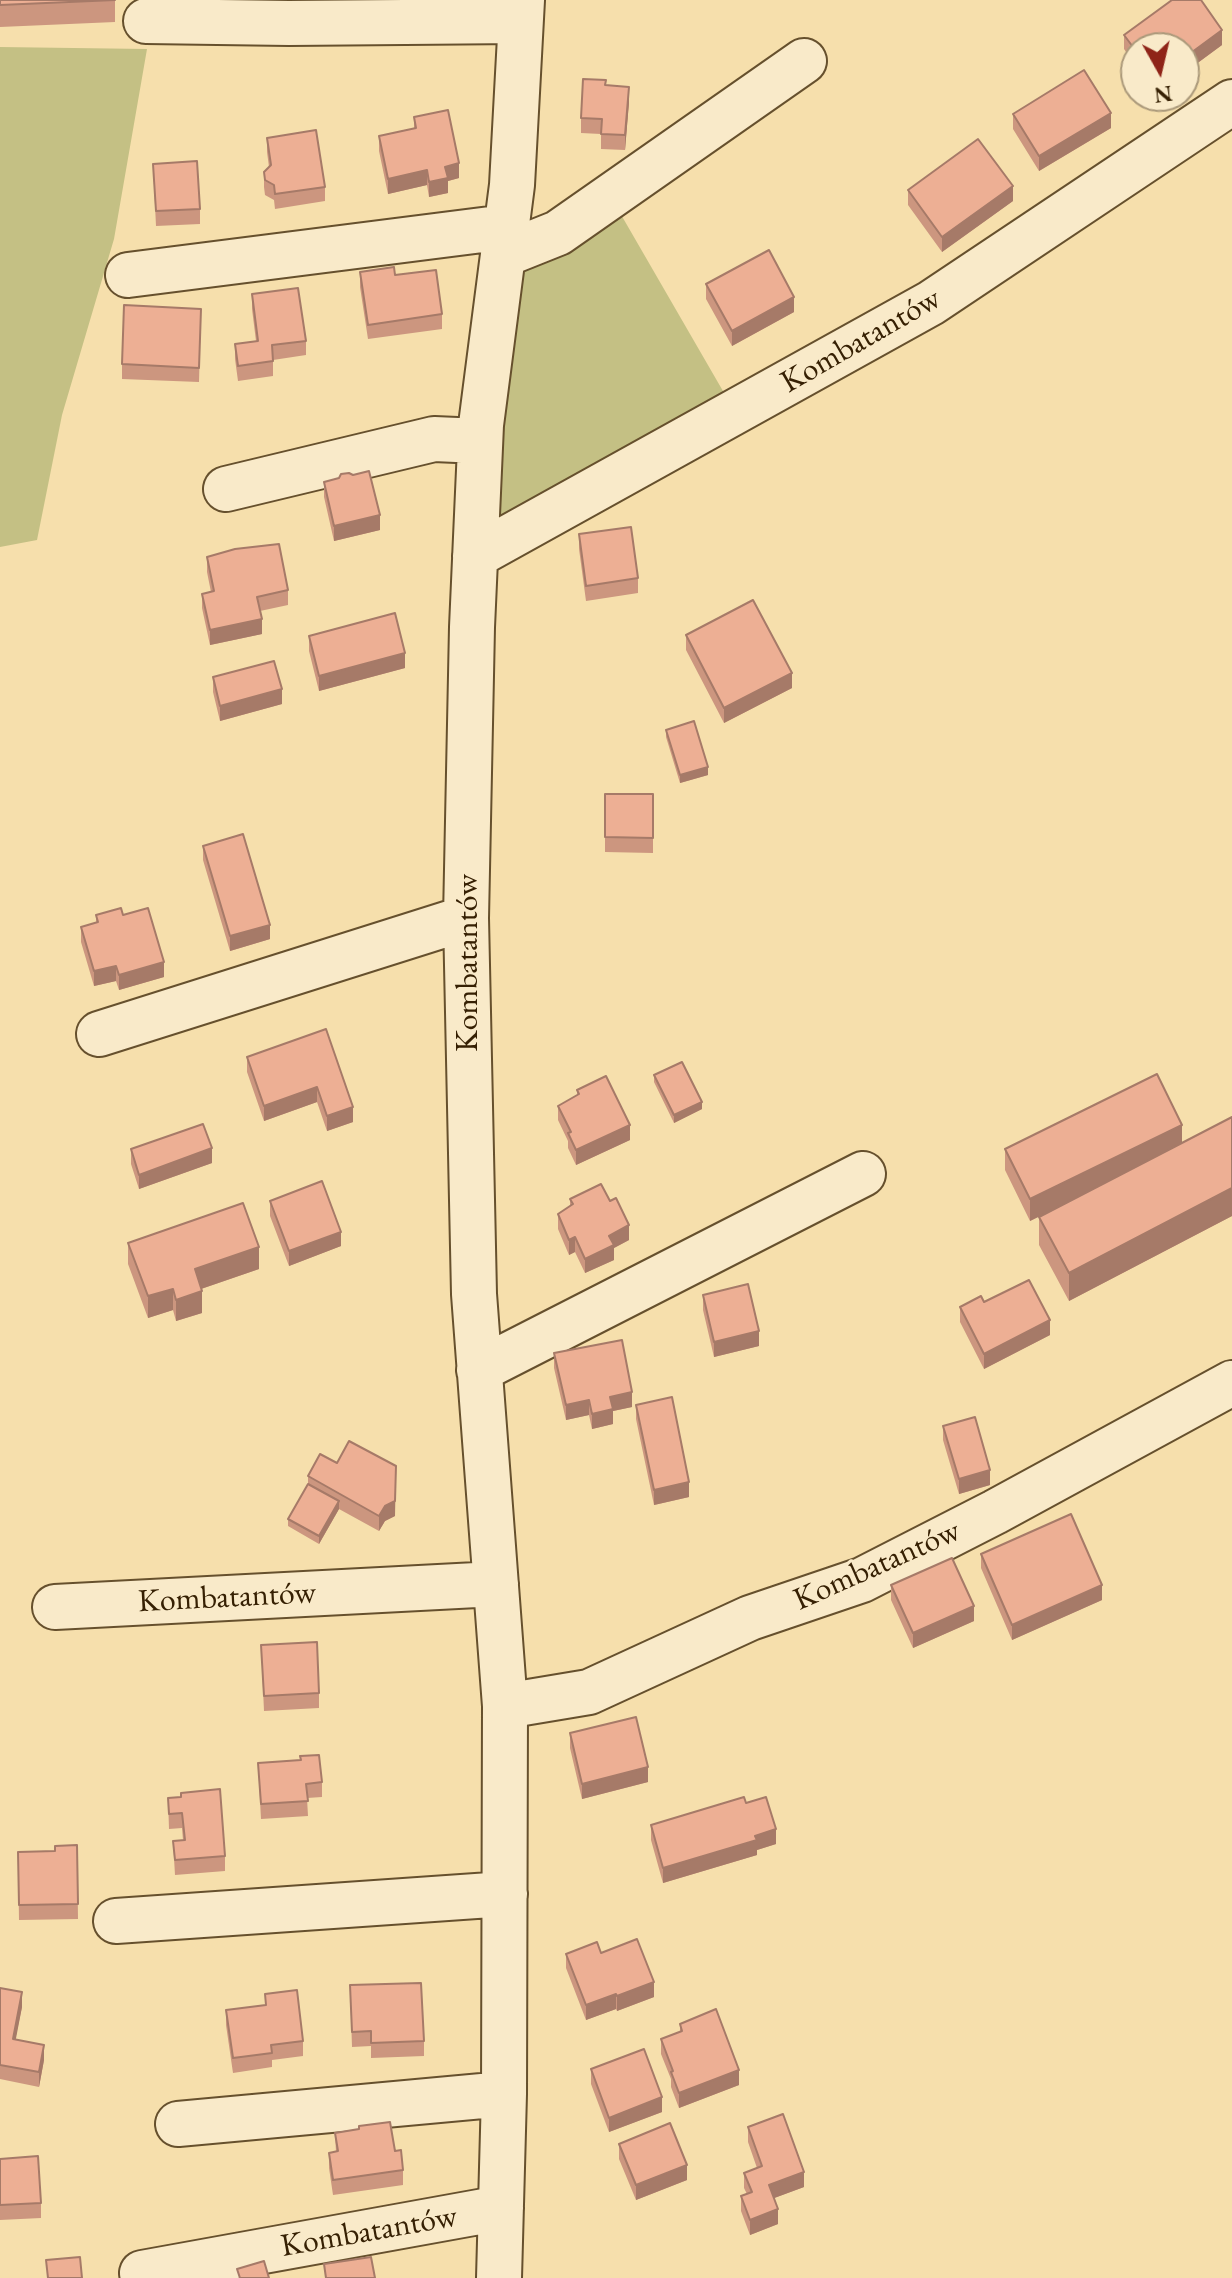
<!DOCTYPE html>
<meta charset="utf-8">
<style>
body{margin:0}
#map{position:relative;width:1232px;height:2278px;overflow:hidden;background:#f6dfac;font-family:"EB Garamond",serif}
canvas{display:block}
.north{position:absolute;left:1120px;top:32px;width:80px;height:80px;box-sizing:border-box;background:#f9eac9;border:2px solid #ab997a;border-radius:50%;rotate:172deg;font-size:22px;font-weight:700;line-height:32px;text-align:center;color:#362003}
.north::after{content:'';display:block;margin:auto;width:28px;height:36px;background:#8f2418;clip-path:polygon(50% 0,100% 100%,50% 72%,0 100%)}
</style>
<div id="map">
<canvas width="1232" height="2278"></canvas>
<div class="north">N</div>
</div>
<script>
const context = document.querySelector('canvas').getContext('2d');
context.lineJoin = 'round';
function fill(path, color) {
  context.fillStyle = color;
  context.fill(path, 'evenodd');
}
function stroke(path, color, width, dash) {
  context.strokeStyle = color;
  context.lineWidth = width;
  context.lineCap = dash ? 'butt' : 'round';
  context.setLineDash(dash || []);
  context.stroke(path);
}
function drawText(font, color, halo, rows, align = 'center') {
  context.font = font + ' "EB Garamond",serif';
  context.lineWidth = 6;
  context.setLineDash([]);
  context.textBaseline = 'middle';
  context.strokeStyle = halo;
  context.fillStyle = color;
  for (const [text, x, y, turn = 0] of rows) {
    context.save();
    context.translate(x, y);
    context.rotate((+turn || 0) * Math.PI / 180);
    context.textAlign = isNaN(turn) ? turn : align;
    if (halo) context.strokeText(text, 0, 0);
    context.fillText(text, 0, 0);
    context.restore();
  }
}
const green = new Path2D(`
 M0,47L147,49L114,239L62,415L37,540L0,547Z
 M616,206L727,398L495,526L512,265Z`);
const minor = new Path2D(`
 M146,21L289,23L520,21
 M503,255L558,233L804,61
 M128,275L506,227
 M226,489L434,439L480,441
 M475,556L931,303L1232,102
 M99,1034L466,918
 M479,1370L863,1174
 M55,1607L496,1584
 M505,1706L589,1692L750,1618L862,1580L995,1512L1232,1383
 M116,1921L505,1894
 M178,2124L504,2094
 M142,2273L501,2208
 M499,2278L504,2094L505,1706L474,1294L466,918L472,627L481,425L512,185L522,0`);
const wall = new Path2D(`
 M0,0H115V22L0,27Z
 M1124,35L1222,45L1184,73V48H1136V66L1124,49Z
 M606,85L629,102L625,150L601,149V134L581,133V118Z
 M1013,114L1111,128L1039,171L1013,129Z
 M414,117L459,178L448,181V193L429,197L427,185L388,194L379,151V136L414,129Z
 M267,138L325,187V201L275,209L274,200L265,195L264,187V172L269,167L267,152Z
 M153,164L200,209V224L156,226Z
 M908,190L1013,201L942,252L908,205Z
 M360,272L395,275L442,314V329L368,339L360,287Z
 M706,284L794,312L732,346L706,299Z
 M252,294L306,341V355L273,360V376L238,381L235,359V344L256,341L252,309Z
 M201,309L199,382L122,379V364Z
 M324,482L380,530L334,541L324,497Z
 M579,534L638,578V593L586,601L579,549Z
 M207,557L288,590V605L260,611L262,634L210,645L202,608V594L211,592L207,572Z
 M686,635L792,688L724,723L686,650Z
 M309,636L405,668L319,691L309,651Z
 M213,677L282,704L220,721L213,692Z
 M666,730L708,775L680,783L666,737Z
 M605,794H653V853L605,852Z
 M203,846L270,939L230,951L203,860Z
 M96,915H123L164,977L119,990L116,981L94,986L81,942V927L96,923Z
 M326,1029L353,1122L327,1131L317,1102L264,1121L247,1072V1057Z
 M654,1075L702,1109L674,1123L654,1082Z
 M577,1090L630,1140L576,1165L568,1148V1141L558,1120V1106L577,1095Z
 M1232,1117V1216L1069,1301L1039,1245V1217L1064,1204L1030,1221L1005,1170V1149L1182,1143Z
 M131,1149L212,1163L139,1189L131,1164Z
 M570,1199L629,1240L614,1248V1260L585,1273L575,1252L569,1255L558,1229V1214L570,1206Z
 M270,1201L341,1246L289,1266L270,1216Z
 M128,1243L259,1269L201,1289L202,1313L176,1321L173,1310L148,1318L128,1264Z
 M703,1295L759,1346L714,1357L703,1310Z
 M984,1302L1050,1335L984,1369L960,1322V1307Z
 M554,1353L632,1407L613,1411V1424L592,1429L589,1415L566,1420L554,1368Z
 M636,1405L689,1497L654,1505L636,1419Z
 M943,1426L990,1485L959,1494L943,1440Z
 M308,1476L395,1516L385,1521L379,1531L339,1509L319,1544L288,1526V1519L308,1484Z
 M981,1554L1102,1600L1012,1640L981,1568Z
 M891,1585L974,1621L913,1648L891,1600Z
 M261,1645L319,1693V1708L264,1711Z
 M570,1733L648,1782L582,1799L570,1748Z
 M258,1763L322,1782V1797L307,1798L308,1816L261,1819Z
 M168,1798L225,1856V1871L175,1875L173,1841L183,1840L182,1828L169,1829Z
 M651,1825L776,1844L757,1850V1855L663,1883L651,1840Z
 M77,1845L78,1919L19,1920L18,1852L55,1851Z
 M601,1953L654,1997L617,2011L616,2009L586,2020L566,1968V1954Z
 M350,1985L424,2041V2056L371,2058V2046L352,2047Z
 M0,1988L22,2007L15,2040L44,2060L39,2087L0,2079Z
 M265,1994L303,2041V2056L272,2060V2067L233,2073L226,2025V2010L265,2005Z
 M680,2024L739,2085L679,2108L671,2087V2079L661,2054V2039L680,2032Z
 M591,2069L662,2112L609,2132L591,2084Z
 M748,2127L804,2187L774,2198L778,2224L750,2235L741,2211V2196L747,2194L744,2188V2173L757,2168L748,2142Z
 M335,2133L395,2151L403,2170V2185L333,2195L329,2168V2153L336,2152Z
 M619,2144L687,2180L636,2200L619,2159Z
 M0,2159L41,2203V2218L0,2220Z`);
const shadedWall = new Path2D(`
 M1222,30V45L1184,73V58Z
 M629,87V102L625,150V135Z
 M1111,113V128L1039,171V156Z
 M459,163V178L448,181V193L429,197V182L445,167Z
 M427,170V185L388,194V179Z
 M1013,186V201L942,252V237Z
 M794,297V312L732,346V331Z
 M380,515V530L334,541V526Z
 M262,619V634L210,645V630Z
 M405,653V668L319,691V676Z
 M792,673V688L724,723V708Z
 M282,689V704L220,721V706Z
 M708,767V775L680,783V775Z
 M270,925V939L230,951V936Z
 M164,962V977L119,990V975Z
 M116,966V981L94,986V971Z
 M317,1087V1102L264,1121V1106Z
 M702,1102V1109L674,1123V1115Z
 M353,1107V1122L327,1131V1116Z
 M630,1125V1140L576,1165V1150Z
 M1182,1125V1146L1030,1221V1199Z
 M212,1148V1163L139,1189V1175Z
 M1232,1188V1216L1069,1301V1273Z
 M629,1225V1240L614,1248V1260L585,1273V1259L609,1236Z
 M341,1232V1246L289,1266V1251Z
 M575,1237V1252L569,1255V1240Z
 M259,1247V1269L195,1291V1269Z
 M173,1289V1310L148,1318V1296Z
 M202,1291V1313L176,1321V1300Z
 M1050,1320V1335L984,1369V1354Z
 M759,1331V1346L714,1357V1342Z
 M632,1392V1407L613,1411V1424L592,1429V1414L610,1397Z
 M589,1400V1415L566,1420V1405Z
 M396,1466L395,1516L385,1521L379,1531V1516Z
 M990,1470V1485L959,1494V1479Z
 M689,1482V1497L654,1505V1490Z
 M339,1501V1509L319,1544V1536Z
 M1102,1585V1600L1012,1640V1625Z
 M974,1606V1621L913,1648V1633Z
 M648,1767V1782L582,1799V1784Z
 M776,1829V1844L757,1850V1855L663,1883V1868Z
 M654,1982V1997L617,2011V1996Z
 M22,1992V2007L13,2054V2039Z
 M616,1994V2009L586,2020V2005Z
 M44,2045V2060L39,2087V2072Z
 M739,2070V2085L679,2108V2093Z
 M662,2097V2112L609,2132V2118Z
 M687,2165V2180L636,2200V2185Z
 M804,2172V2187L769,2200V2185Z
 M778,2209V2224L750,2235V2220Z`);
const building = new Path2D(`
 M0,0H115L0,5Z
 M1172,0H1201L1222,30L1184,58V48H1136V51L1124,35Z
 M1084,70L1111,113L1039,156L1013,114Z
 M583,79L606,80L605,85L629,87L625,135L601,134L602,119L581,118Z
 M448,110L459,163L445,167L448,178L429,182L427,170L388,179L379,136L416,128L414,117Z
 M316,130L325,187L275,194L274,185L265,180L264,172L271,165L267,138Z
 M978,139L1013,186L942,237L908,190Z
 M197,161L200,209L156,211L153,164Z
 M769,250L794,297L732,331L706,284Z
 M394,267L395,275L436,270L442,314L368,325L360,272Z
 M298,288L306,341L272,345L273,361L238,366L235,344L258,341L252,294Z
 M124,305L201,309L199,368L122,364Z
 M369,471L380,515L334,526L324,482L339,478L341,474L349,473L353,475Z
 M631,527L638,578L586,586L579,534Z
 M279,544L288,590L257,597L262,619L210,630L202,594L214,591L207,557L235,549Z
 M753,600L792,673L724,708L686,635Z
 M395,613L405,653L319,676L309,636Z
 M274,661L282,689L220,706L213,677Z
 M694,721L708,767L680,775L666,730Z
 M605,794H653V838L605,837Z
 M243,834L270,925L230,936L203,846Z
 M121,908L123,915L148,908L164,962L119,975L116,966L94,971L81,927L98,922L96,915Z
 M326,1029L353,1107L327,1116L317,1087L264,1106L247,1057Z
 M682,1062L702,1102L674,1115L654,1075Z
 M1157,1074L1182,1125L1030,1199L1005,1149Z
 M606,1076L630,1125L576,1150L568,1133L571,1132L558,1106L579,1094L577,1090Z
 M1232,1117V1188L1069,1273L1039,1217Z
 M203,1124L212,1148L139,1175L131,1149Z
 M322,1181L341,1232L289,1251L270,1201Z
 M601,1184L610,1201L616,1198L629,1225L609,1236L614,1245L585,1259L575,1237L569,1240L558,1214L573,1204L570,1199Z
 M243,1203L259,1247L195,1269L202,1291L176,1300L173,1289L148,1296L128,1243Z
 M1029,1280L1050,1320L984,1354L960,1307L981,1296L984,1302Z
 M748,1284L759,1331L714,1342L703,1295Z
 M622,1340L632,1392L610,1397L613,1409L592,1414L589,1400L566,1405L554,1353Z
 M672,1397L689,1482L654,1490L636,1405Z
 M975,1417L990,1470L959,1479L943,1426Z
 M349,1441L396,1466L395,1501L385,1506L379,1516L308,1476L320,1454L337,1463Z
 M308,1484L339,1501L319,1536L288,1519Z
 M1071,1514L1102,1585L1012,1625L981,1554Z
 M952,1558L974,1606L913,1633L891,1585Z
 M317,1642L319,1693L264,1696L261,1645Z
 M636,1717L648,1767L582,1784L570,1733Z
 M319,1755L322,1782L306,1784L308,1801L261,1804L258,1763L301,1760L300,1756Z
 M220,1789L225,1856L175,1860L173,1841L185,1840L182,1813L169,1814L168,1798L181,1797V1793Z
 M744,1797L746,1803L766,1797L776,1829L755,1836L757,1840L663,1868L651,1825Z
 M77,1845L78,1904L19,1905L18,1852L55,1851V1846Z
 M637,1939L654,1982L617,1996L616,1994L586,2005L566,1954L597,1942L601,1953Z
 M421,1983L424,2041L371,2043V2031L352,2032L350,1985Z
 M0,1988L22,1992L13,2039L44,2045L39,2072L0,2065Z
 M297,1990L303,2041L271,2045L272,2053L233,2058L226,2010L266,2005L265,1994Z
 M716,2009L739,2070L679,2093L671,2072L673,2071L661,2039L682,2031L680,2024Z
 M644,2049L662,2097L609,2118L591,2069Z
 M783,2114L804,2172L769,2185L778,2209L750,2220L741,2196L752,2192L744,2173L762,2166L748,2127Z
 M390,2122L395,2151L401,2150L403,2170L333,2180L329,2153L338,2151L335,2133L359,2129V2126Z
 M670,2123L687,2165L636,2185L619,2144Z
 M38,2156L41,2203L0,2205V2159Z
 M80,2257L82,2278H48L46,2260Z
 M371,2257L375,2278H326L324,2264Z
 M264,2261L269,2278H240L237,2269Z`);
const streetNames = [
 ["Kombatantów",861,341,-30],
 ["Kombatantów",468,963,-90],
 ["Kombatantów",877,1566,-24],
 ["Kombatantów",227,1598,-3],
 ["Kombatantów",369,2232,-10]
];
fill(green, '#c4c084');
stroke(minor, '#66502d', 48);
stroke(minor, '#f9eac9', 44);
fill(wall, '#cc967f');
fill(shadedWall, '#a67a68');
fill(building, '#edaf94');
stroke(building, '#a67a68', 2);
drawText('32px', '#362003', '#f9eac9', streetNames);
</script>
